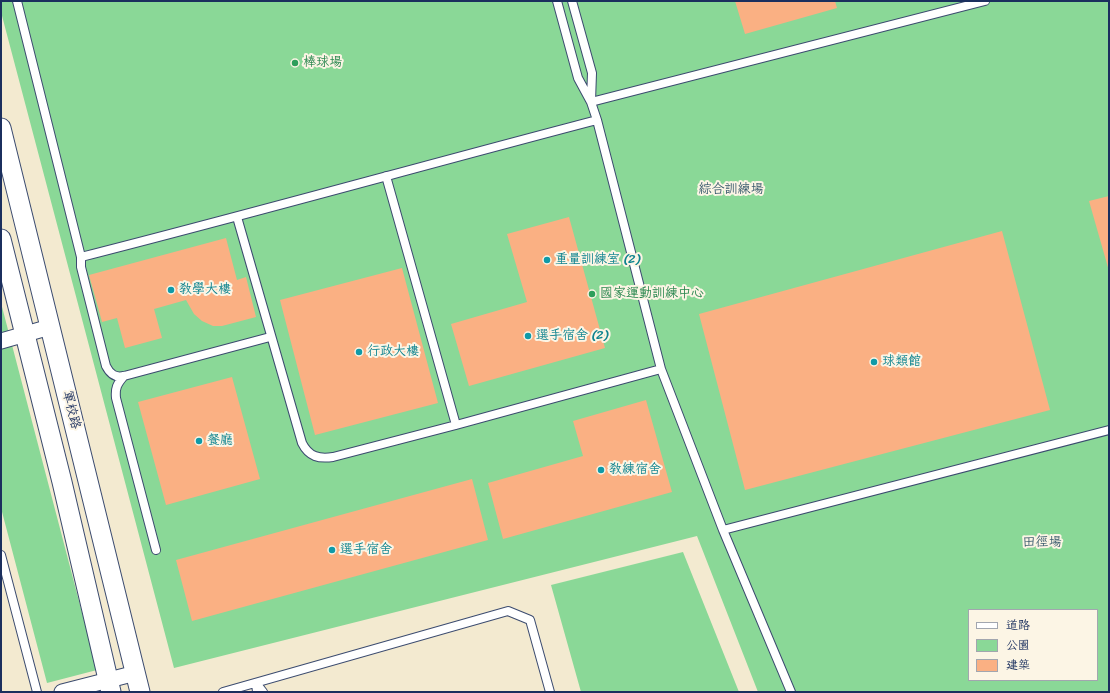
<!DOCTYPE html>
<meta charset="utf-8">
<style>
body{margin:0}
#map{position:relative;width:1110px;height:693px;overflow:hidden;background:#f3ead0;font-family:Sriracha,"LXGW WenKai TC",sans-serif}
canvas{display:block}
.frame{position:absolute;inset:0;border:2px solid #1b2f5e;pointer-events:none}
.legend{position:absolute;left:968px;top:609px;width:130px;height:72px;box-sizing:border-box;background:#fcf5e5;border:1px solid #a2a6af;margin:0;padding:5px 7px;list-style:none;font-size:12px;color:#1b2f5e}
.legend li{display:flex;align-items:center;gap:8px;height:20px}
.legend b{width:20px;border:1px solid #a2a6af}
</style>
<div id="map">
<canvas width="1110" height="693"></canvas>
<div class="frame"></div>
<ul class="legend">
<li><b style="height:5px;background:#fff"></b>道路</li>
<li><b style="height:11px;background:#8ad897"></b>公園</li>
<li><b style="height:11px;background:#fab083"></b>建築</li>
</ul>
</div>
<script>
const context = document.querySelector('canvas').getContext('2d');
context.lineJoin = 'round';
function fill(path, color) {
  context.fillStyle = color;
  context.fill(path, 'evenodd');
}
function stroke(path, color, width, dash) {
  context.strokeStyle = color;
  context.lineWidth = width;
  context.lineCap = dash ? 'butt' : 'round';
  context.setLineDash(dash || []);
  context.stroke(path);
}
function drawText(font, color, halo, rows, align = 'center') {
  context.font = font + ' Sriracha,"LXGW WenKai TC",sans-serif';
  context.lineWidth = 4;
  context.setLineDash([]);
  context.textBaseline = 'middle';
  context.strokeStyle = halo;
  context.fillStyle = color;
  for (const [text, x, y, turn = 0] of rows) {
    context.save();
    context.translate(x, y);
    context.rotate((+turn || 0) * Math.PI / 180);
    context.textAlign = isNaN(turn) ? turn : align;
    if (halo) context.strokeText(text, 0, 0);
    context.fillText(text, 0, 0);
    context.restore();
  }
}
const green = new Path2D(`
 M1,1H1109V692H758L697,536L174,668L1,12ZM969,610H1097V680H969Z
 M1,303L97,670L47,683L1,508Z
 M683,552L739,692H581L551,585Z`);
const building = new Path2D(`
 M735,1H835L837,8L745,34Z
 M1109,196V271L1089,201Z
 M569,217L605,348L469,386L451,324L527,302L507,234Z
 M1002,231L1050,410L745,490L699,314Z
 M226,238L237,280L246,277L256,317L222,326H213L202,321L194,314L186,300L154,309L162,338L125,348L117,318L102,322L89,275Z
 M402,268L438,403L315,435L280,300Z
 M232,377L260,479L166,505L138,402Z
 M646,400L672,492L503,539L488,483L583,456L573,421Z
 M472,479L488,540L192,621L176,560Z`);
const service = new Path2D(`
 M17,1L81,257V267L106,366C110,374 115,378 124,376L270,337
 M557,1L578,78L591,102L597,120L661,369L723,530L791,692
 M572,1L592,73L591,101
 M591,102L985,1
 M386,176L456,425
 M237,217L302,443C309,457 319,459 333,457L456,425L661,369
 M81,257C254,213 425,165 597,120
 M124,376C117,384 115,388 116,398L156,550
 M723,530L1109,430
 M1,555L37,692
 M223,692L508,611L530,620L550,692
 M257,692L256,683L263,692`);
const minor = new Path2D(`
 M1,341L50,327
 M62,692L136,673`);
const tertiary = new Path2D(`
 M1,128L140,692
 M1,239L62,482L111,692`);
const markers = [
 [295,63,4,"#2e9e5b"],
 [547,260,4,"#0f9aa8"],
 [171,290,4,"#0f9aa8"],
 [592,294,4,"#2e9e5b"],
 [528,336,4,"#0f9aa8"],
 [359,352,4,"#0f9aa8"],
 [874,362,4,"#0f9aa8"],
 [199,441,4,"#0f9aa8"],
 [601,470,4,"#0f9aa8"],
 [332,550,4,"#0f9aa8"]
];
const leisureNames = [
 ["棒球場",303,63],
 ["國家運動訓練中心",600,294]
];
const parkNames = [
 ["綜合訓練場",731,190],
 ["田徑場",1042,543]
];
const cultureNames = [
 ["重量訓練室 (2)",555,260],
 ["教學大樓",179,290],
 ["選手宿舍 (2)",536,336],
 ["行政大樓",367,352],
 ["球類館",882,362],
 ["餐廳",207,441],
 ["教練宿舍",609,470],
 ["選手宿舍",340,550]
];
const streetNames = [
 ["軍校路",71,410,76]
];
fill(green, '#8ad897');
fill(building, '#fab083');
stroke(service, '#3b4b6f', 10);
stroke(minor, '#3b4b6f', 17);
stroke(tertiary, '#3b4b6f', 21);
stroke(service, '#fff', 8);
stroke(minor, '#fff', 15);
stroke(tertiary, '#fff', 19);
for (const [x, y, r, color] of markers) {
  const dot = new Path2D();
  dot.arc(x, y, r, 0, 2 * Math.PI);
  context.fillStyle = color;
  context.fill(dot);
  stroke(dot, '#fcf5e5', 1.5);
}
drawText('13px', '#27864d', '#fcf5e5', leisureNames, 'left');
drawText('13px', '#37596c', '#fcf5e5', parkNames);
drawText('13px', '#0d838f', '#fcf5e5', cultureNames, 'left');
drawText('13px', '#1b2f5e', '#fcf5e5', streetNames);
</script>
